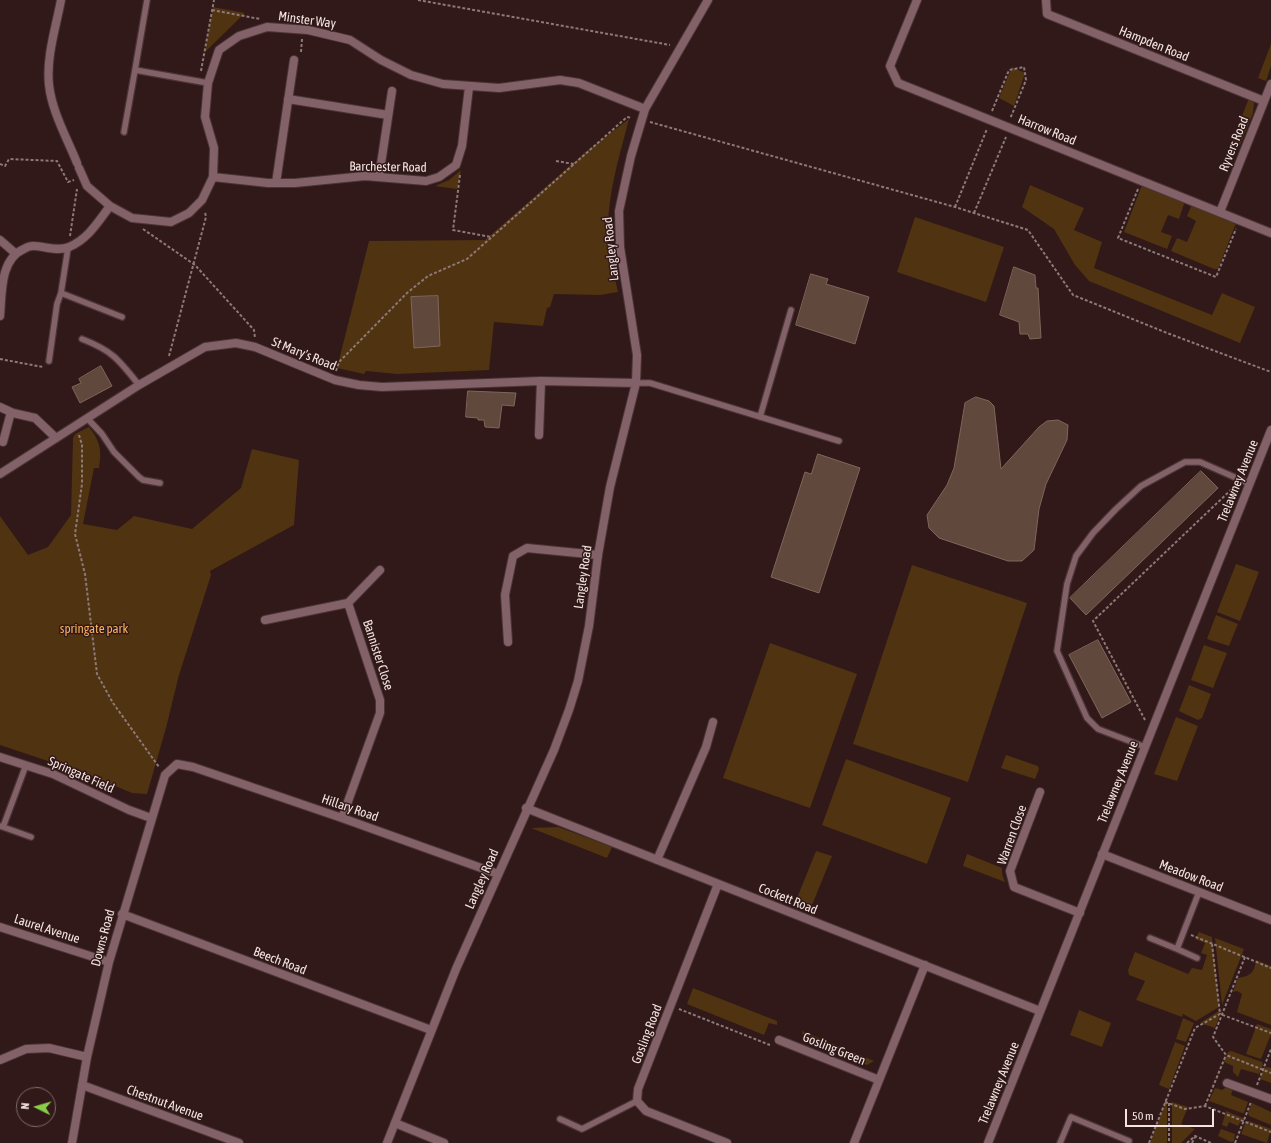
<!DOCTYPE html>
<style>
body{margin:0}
#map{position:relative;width:1271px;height:1143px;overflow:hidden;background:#301918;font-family:"Asap Condensed",sans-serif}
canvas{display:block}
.north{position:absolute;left:16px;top:1087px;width:40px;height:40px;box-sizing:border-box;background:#301918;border:1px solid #7e6a68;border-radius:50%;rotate:275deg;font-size:11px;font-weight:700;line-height:16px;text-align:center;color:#f3e3e1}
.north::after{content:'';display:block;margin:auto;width:14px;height:18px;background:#89ce48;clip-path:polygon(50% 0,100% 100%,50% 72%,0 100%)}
.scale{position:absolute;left:1125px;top:1109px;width:89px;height:18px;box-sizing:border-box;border:2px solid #f3e3e1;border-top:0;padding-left:5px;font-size:12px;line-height:14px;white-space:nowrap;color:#f3e3e1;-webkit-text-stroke:3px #301918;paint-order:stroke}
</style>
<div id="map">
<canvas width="1271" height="1143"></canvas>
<div class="north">N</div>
<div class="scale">50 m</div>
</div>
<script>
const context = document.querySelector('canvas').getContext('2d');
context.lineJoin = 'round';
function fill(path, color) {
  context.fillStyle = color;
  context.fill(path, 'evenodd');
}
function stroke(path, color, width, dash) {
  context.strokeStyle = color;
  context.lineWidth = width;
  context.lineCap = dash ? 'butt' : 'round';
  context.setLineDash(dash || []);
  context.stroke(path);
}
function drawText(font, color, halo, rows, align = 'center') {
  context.font = font + ' "Asap Condensed",sans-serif';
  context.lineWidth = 3;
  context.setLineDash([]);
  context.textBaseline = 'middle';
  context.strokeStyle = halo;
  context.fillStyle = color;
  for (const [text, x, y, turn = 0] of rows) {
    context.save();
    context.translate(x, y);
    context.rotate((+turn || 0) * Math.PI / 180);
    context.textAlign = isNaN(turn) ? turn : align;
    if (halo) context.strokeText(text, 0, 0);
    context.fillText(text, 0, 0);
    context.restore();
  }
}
const green = new Path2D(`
 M213,7L245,13L205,52Z
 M1271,44V66L1266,81L1258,78Z
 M1012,67L1025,73L1014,106L999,98Z
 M1249,98L1254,103L1253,113L1240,145L1232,142Z
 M629,119C618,161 604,206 609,250C611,264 615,278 618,292L600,295L554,294L550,307L547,308L543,326L494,322L489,370L397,374L366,371L364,374L337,368L369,241L485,240L588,150Z
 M461,170L457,189L435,186L449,180Z
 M1030,185L1084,208L1074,230L1102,242L1094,268L1212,315L1222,293L1255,307L1240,343L1089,281L1075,265L1054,229L1022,207Z
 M1142,185L1185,201L1179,219L1168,215L1161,232L1172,236L1167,249L1124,232Z
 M1192,204L1236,223L1218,269H1214L1171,251L1177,238L1187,242L1196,221L1187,216Z
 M915,217L1004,247L986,302L897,272Z
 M89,427C100,441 102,450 99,468H94L83,524L117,530L134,516L192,529L241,488L252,449L299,460L294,525L210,571L211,575L179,675L166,728L147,794L132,793L84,773L0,745V516L28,555L48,547L71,515L73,438L75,434Z
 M1236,564L1259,572L1240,621L1217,612Z
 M912,565L1027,603L968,782L853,744Z
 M1216,615L1238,624L1229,646L1207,639Z
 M770,643L857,674L810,808L723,778Z
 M1204,645L1227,653L1213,688L1191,680Z
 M1189,685L1211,694L1202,718L1198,720L1179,711Z
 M1176,717L1198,726L1177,781L1154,774Z
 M1006,755L1038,766L1039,769L1035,779L1001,768Z
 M846,759L951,798L927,864L822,825Z
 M558,827L612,847L607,858L531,828Z
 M816,851L832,856L812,905L798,901L797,898Z
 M967,854L1002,868V874L1005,882L963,866Z
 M1199,932L1212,937L1219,1007L1196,1021L1183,1014L1182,1017L1136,1000L1145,981L1129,975L1128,970L1135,952L1188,974L1192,968L1202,970L1207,955L1201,953L1205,943L1195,939Z
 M1215,938L1244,949L1222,1005Z
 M1256,960L1271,966V1025L1237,1012L1242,994L1237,991L1233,992L1238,978C1250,976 1254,974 1256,960Z
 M693,988L777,1021V1025L769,1023L764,1035L687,1004Z
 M1222,1009L1215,1028L1200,1023Z
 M1079,1010L1111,1023L1102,1047L1070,1035Z
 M1183,1018L1194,1023L1186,1042L1176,1039Z
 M1257,1024L1271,1029V1034L1261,1059L1246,1054Z
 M802,1031L874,1061L867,1065L855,1061L852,1055L803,1036Z
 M1175,1042L1185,1046L1169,1089L1159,1085Z
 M1231,1051L1262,1062L1263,1065L1259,1074L1241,1069L1238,1077L1233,1072V1066L1224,1062L1228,1052Z
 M1268,1067L1271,1068V1083L1260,1079L1264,1068Z
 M1228,1086H1234L1231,1095L1248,1102L1244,1113H1242L1209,1101L1215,1088L1222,1090Z
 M1167,1099V1143H1150Z
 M1172,1102L1188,1107L1181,1124L1195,1129L1181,1143H1172Z
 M1252,1103L1271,1112V1125L1249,1116L1248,1113Z
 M1226,1111L1243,1118L1238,1126L1229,1122L1227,1127L1222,1125Z
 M1246,1121H1249L1271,1129L1267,1143L1241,1134Z
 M1221,1129L1235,1134L1234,1141L1231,1142L1218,1136Z`);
const building = new Path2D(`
 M1014,267L1035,275L1036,288H1038L1041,338L1030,339L1028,334H1020L1019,322L1000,315Z
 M811,274L828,279L826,284L869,297L855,344L796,325Z
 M438,296L440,346L414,348L411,297Z
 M101,366L112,386L80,403L72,387L81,383L79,379Z
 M468,391L516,393L514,406L502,405L499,428L485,427L484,420H478V418L466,417Z
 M976,397L989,401L994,406L1001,469L1039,427L1047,421L1058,420L1068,425L1067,440L1046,484L1039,509L1034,550L1022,561H1008L939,538L929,528L927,515L947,485L954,468L965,403Z
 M818,454L860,468L819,593L771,577L805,472L811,474Z
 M1201,471L1218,488L1086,615L1070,598Z
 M1098,640L1131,702L1102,718L1069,655Z`);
const path = new Path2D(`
 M418,0L670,45
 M212,10L260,19
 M301,52L302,39
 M201,71L214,0
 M992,111L1009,70L1024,67L1026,80L1010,119
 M650,122L955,207L1028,230L1073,295L1167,333L1271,372
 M556,161L574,164
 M0,164L5,166L9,159L57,161L68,182L74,180
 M460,175L453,230L491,237
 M1138,189L1118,238L1216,277L1236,229
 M955,207L987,129
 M974,213L1006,137
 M143,229L195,265L254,330L255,338
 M70,236L77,189
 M169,356L206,217L205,212
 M0,359L43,367
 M336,371L339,362L407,293L428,276L467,259L627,117L632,118
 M79,435L82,445V484L75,534L85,574L97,674L113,703L159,767
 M1145,720L1093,621L1235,486
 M1191,935L1271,968
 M1212,944L1220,1014
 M1245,957L1213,1037L1226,1055L1271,1073
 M679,1009L770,1045
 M1257,1085L1271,1049
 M1165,1102L1185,1109L1205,1106L1271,1132
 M1169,1103V1143
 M1205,1106L1226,1055
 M1149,1143L1195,1028L1220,1014L1271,1033
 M1187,1143L1195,1136L1211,1143
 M1192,1143L1195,1137
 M1235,1143L1251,1102`);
const service = new Path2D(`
 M147,0L135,70L208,83
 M124,132L135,70
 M68,248L61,293L122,317
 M82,339C113,351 119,360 139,385
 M49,361L57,304L61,293
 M636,383H650L839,441
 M760,417L791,310
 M87,418L102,434L114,452L139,477L143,480L160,483
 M1145,747L1098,729L1087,718L1057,651L1067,584L1076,556L1093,533L1116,509L1141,486L1185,462H1200L1250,484
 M0,826L3,827L26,765
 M3,827L31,837
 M1150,938L1177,949L1199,892
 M1177,949L1197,958
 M560,1119L582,1129L637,1101
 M1060,1143L1071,1117L1129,1141`);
const minor = new Path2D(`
 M61,0C56,27 46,57 49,85C52,112 67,138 77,163
 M917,0L890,66L898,83L1271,233
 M1046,0L1047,14L1264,101
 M288,99L388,115
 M79,168L87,186L110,206L132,218L171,222L189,213L202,200L213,177L214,148L205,117L208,83L219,50L239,36L267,27L308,30L350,40L381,60L411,75L443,84L499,88L560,80L579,83L645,109
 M213,177L268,183H295L365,176L426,181L439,177L456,165L462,146L469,87
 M379,177L392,91
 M276,183L294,60
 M1220,212L1271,84
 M0,240L15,253
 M0,316C2,292 0,259 24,249C27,247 30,246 33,246C44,246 58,252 69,247C88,239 98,222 110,206
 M0,407L13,413L35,418L56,438
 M539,435L541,381
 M3,442L11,412
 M348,603L380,570
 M265,620L348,603L380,700V713L342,818
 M508,642L505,595L513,556L527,548L598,555
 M0,757L53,774L129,810L151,818
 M1040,792L1010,871L1014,887L1080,913
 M526,808L1040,1011
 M1102,854L1271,920
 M657,860L706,747L713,722
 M718,884L638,1089L637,1101L646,1111L727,1143
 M122,914L431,1030
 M0,927L109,962
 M779,1040L879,1080
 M0,1060L26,1049L49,1048L87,1057
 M1227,1083L1271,1099
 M82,1085L239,1143
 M395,1123L444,1143
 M72,1143L87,1057L109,962L165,775L177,764L193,767L342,818L498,874
 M854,1143L925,965
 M988,1143L1271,430`);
const tertiary = new Path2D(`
 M0,474L139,385L205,347L236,343L255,347L335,380L359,385L382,387L541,381L636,383
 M387,1143L456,969L554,750L569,710L578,681L589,626L598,555L610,487L636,383L637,355L620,247L619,211L631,156L645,109L708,0`);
const streetNames = [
 ["Minster Way",307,20,8],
 ["Hampden Road",1154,44,22],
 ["Harrow Road",1047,130,22],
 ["Ryvers Road",1234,144,-68],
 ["Barchester Road",388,167,1],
 ["Langley Road",611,249,-96],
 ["St Mary's Road",304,354,22],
 ["Trelawney Avenue",1238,481,-68],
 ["Langley Road",583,577,-82],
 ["Bannister Close",378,655,72],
 ["Springate Field",81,775,24],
 ["Trelawney Avenue",1118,782,-68],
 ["Hillary Road",350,808,19],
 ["Warren Close",1012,835,-70],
 ["Meadow Road",1191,876,21],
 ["Langley Road",482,879,-66],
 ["Cockett Road",788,899,22],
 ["Laurel Avenue",47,929,18],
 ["Downs Road",103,938,-75],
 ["Beech Road",280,961,21],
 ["Gosling Road",647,1034,-69],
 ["Gosling Green",834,1049,22],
 ["Trelawney Avenue",999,1083,-68],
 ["Chestnut Avenue",165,1103,20]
];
const parkNames = [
 ["springate park",94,629]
];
fill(green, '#503310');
fill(building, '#60483d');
stroke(building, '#7f665b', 1);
stroke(service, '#4b3534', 8);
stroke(minor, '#4b3534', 10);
stroke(tertiary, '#4b3534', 10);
stroke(path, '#8d7978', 2, [3, 2]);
stroke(service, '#836169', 5.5);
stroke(minor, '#836169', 8);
stroke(tertiary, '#836169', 8);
drawText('13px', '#f3e3e1', '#301918', streetNames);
drawText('13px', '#f8b05e', '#301918', parkNames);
</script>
